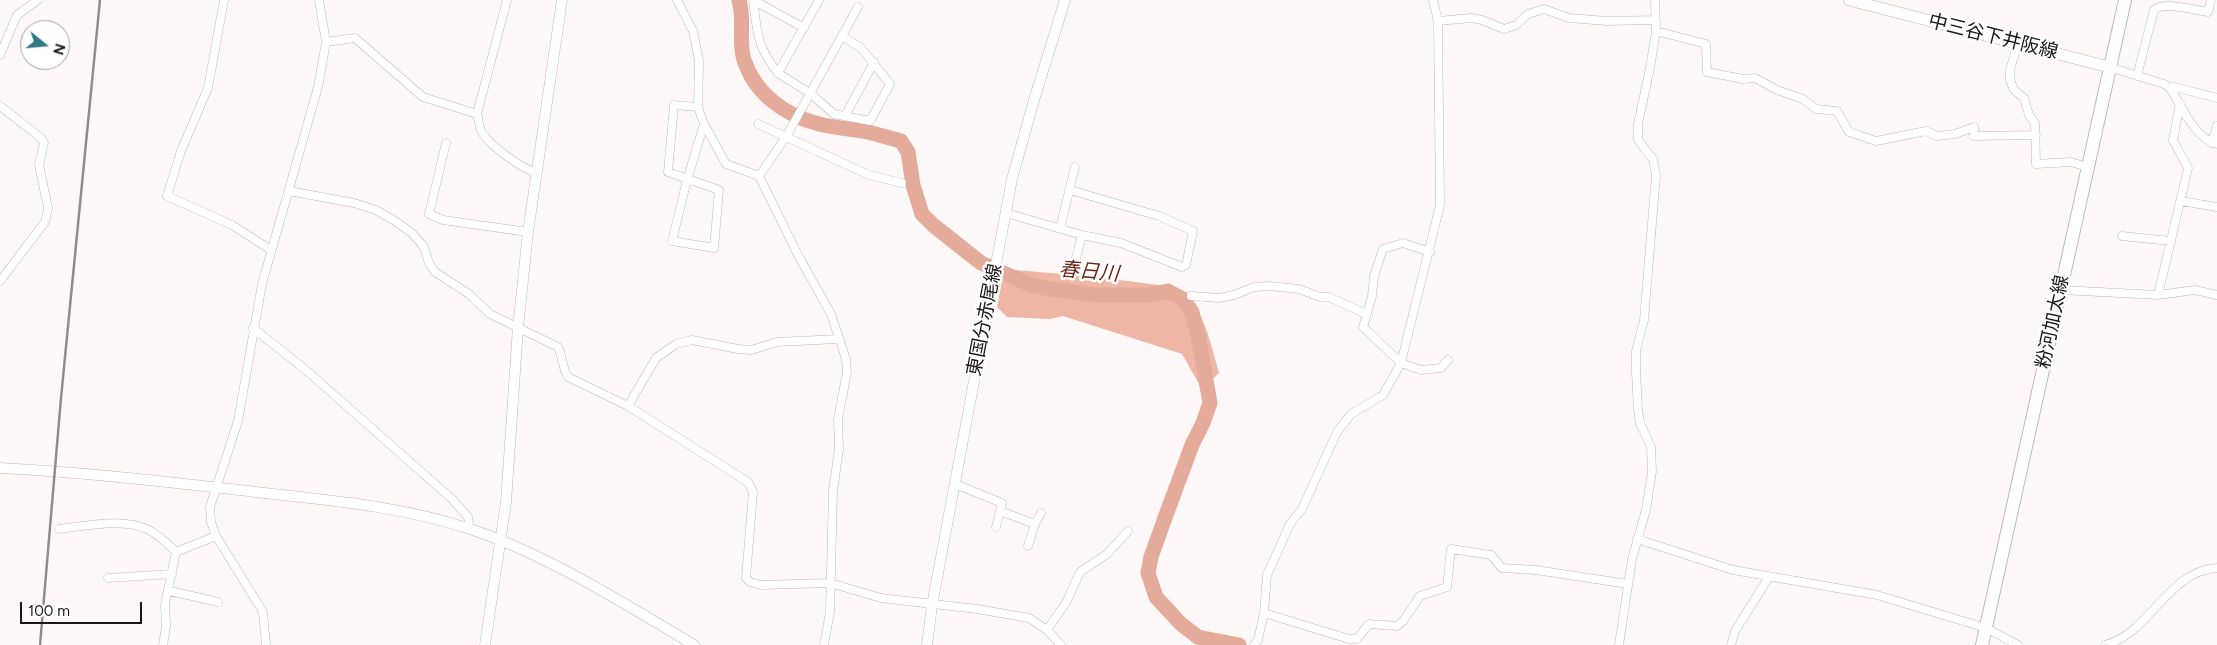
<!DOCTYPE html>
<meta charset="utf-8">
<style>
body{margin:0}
#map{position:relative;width:2217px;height:645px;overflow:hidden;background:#fef9f8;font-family:Figtree,sans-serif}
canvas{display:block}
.north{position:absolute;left:20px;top:20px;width:50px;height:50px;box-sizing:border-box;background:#fff;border:1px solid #a4a2a2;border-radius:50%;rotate:107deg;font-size:14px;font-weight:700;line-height:20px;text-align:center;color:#1b1716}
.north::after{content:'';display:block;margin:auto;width:18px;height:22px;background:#337787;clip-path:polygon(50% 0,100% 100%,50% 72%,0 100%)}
.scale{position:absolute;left:20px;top:602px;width:122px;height:22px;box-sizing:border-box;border:2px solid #1b1716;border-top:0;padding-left:6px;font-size:15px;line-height:18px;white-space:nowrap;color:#1b1716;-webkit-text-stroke:4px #fff;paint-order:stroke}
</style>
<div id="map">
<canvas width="2217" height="645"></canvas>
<div class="north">N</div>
<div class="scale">100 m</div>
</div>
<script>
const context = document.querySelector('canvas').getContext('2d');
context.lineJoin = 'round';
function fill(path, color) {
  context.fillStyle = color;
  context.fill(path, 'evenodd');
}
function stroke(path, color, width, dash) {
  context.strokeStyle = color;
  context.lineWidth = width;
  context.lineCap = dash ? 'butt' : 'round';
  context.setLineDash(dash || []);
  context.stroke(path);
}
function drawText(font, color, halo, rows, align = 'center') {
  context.font = font + ' Figtree,"Noto Sans JP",sans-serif';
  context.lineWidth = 5;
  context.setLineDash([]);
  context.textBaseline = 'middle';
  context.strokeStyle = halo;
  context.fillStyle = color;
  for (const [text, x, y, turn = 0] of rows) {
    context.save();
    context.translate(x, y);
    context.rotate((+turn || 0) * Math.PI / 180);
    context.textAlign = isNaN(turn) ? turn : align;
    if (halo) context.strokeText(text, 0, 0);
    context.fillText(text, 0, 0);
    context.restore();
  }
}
const forest = new Path2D(`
 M1004,269L1097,277L1173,287C1204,303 1210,342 1219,373L1202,389L1182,354L1063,316L1050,319L1007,317L997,307Z`);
const river = new Path2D(`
 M739,0C745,20 738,41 744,60C755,94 786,116 819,124C835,128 852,129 868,132C879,135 890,138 901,141L908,152L913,185L922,214L933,225L981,263L1031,285L1050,289L1099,295H1149L1168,291L1183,299L1192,312L1198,335L1210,403L1203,423L1192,445L1166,515L1151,557L1148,573L1156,597L1181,624L1198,637L1239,645`);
const minor = new Path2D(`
 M224,0L208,88L181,151L167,196L232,225L271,250
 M507,0L477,114C479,120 479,129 483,134C492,147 522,169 537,173
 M677,0L693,31L699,61L698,107L704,124L726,164L759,176L799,257L831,314L846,359L847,372L838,419L839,449L833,491L830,612L824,645
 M753,0C757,32 757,47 778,73
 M753,0L804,28
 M819,0L778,73L811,94L834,114L870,121L890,84L861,48L842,36
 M1438,21L1471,18L1482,20L1504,29L1516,25L1528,14L1544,9L1569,18L1607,21L1654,20
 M1656,31L1706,44L1707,72L1743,79L1755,78L1777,90L1803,99L1816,109L1837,111L1849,132L1876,141L1926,131L1937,136L1955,134L1974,127V136L2036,135
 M326,42L355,38L423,97L477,114
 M2018,43L2010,70V80L2014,90L2024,98L2029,115L2035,123L2036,164L2071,162L2087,167
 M0,55L17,15L38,0
 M2109,67L2164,84L2170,88C2182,107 2194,138 2217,144
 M2137,76L2154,10C2165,1 2194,10 2208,12L2211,0
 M2170,88L2174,87L2217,98
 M0,106L41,138L44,143L39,165L48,208L45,222L0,281
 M698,107L674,105L668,172L719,190L714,248L672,241L687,180L704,124
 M845,116L874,62
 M758,124L869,175L902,183
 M446,143L429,214L443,220L528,232
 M2212,143L2217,126
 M759,176L786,137L858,7
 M289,191L354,203L376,210L395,221L412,233L424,247L429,263L435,272L469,294L490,314L558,347C563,357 562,368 568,377L628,406L748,482L753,492L746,578L750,582L761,585L830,583L881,598L977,609L1029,618L1047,630L1061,645
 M2181,201L2217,207
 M1006,213L1082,235L1121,243L1182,267L1186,265L1193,231L1159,216L1070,190
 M1060,228L1075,167
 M2122,236L2171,241
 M1430,252L1403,243L1383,249L1374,276L1372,296L1363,327L1401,363L1421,370L1441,368L1448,360
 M1073,270L1082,235
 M2061,290L2158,295L2195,290L2217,295
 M2158,295L2188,168L2173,140L2180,104
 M1191,296L1219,298L1234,295L1254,287L1270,286L1299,289L1320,297H1329L1366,314
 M253,328L307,371L452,499L468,517L470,529
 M628,406L656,358L676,344L692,340L738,349L751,350L777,342L838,339
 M955,484L1002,503L996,527
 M1000,511L1035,524L1041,513
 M59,529C87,526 123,517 149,530C159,535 168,544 176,552
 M1637,539L1733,570L1877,595L1986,628L2018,645
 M1028,546L1035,524
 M108,578L172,574
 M170,591L218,602
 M1264,613L1349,639H1357L1369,624L1397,626L1403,621L1420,596L1447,587L1451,549L1491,555L1502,568L1536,570L1628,584
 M1047,630L1067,601L1080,572L1107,554L1128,531
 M163,645L166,626L165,604L176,552L216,536
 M266,645L263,612L216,536L211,522L210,507L238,421L262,284L318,87L326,42L319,0
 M1254,645L1258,640L1264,613L1267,575L1290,524L1302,509L1337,432L1351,414L1383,395L1401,363L1440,205L1438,21L1433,0
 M1619,645L1632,559L1646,510L1652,472L1651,447L1640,423L1638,410L1636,372V351L1644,320L1656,175L1653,159L1638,140V124L1650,68L1656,31L1655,0
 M1731,645L1735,631L1769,577
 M2105,645C2151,633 2167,571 2217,568`);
const tertiary = new Path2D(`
 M0,468C83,472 166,482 248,491C322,500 398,505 470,529C546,554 625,604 694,645
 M485,645L506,502L518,328L528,232L562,0
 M927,645L932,605L1012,179L1034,100L1065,0`);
const secondary = new Path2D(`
 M1849,0L2109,67`);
const primary = new Path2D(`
 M1982,645L2125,0`);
const rail = new Path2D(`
 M40,645L61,398L100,0`);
const streetNames = [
 ["中三谷下井阪線",1993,37,14],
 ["東国分赤尾線",985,320,-79],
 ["粉河加太線",2053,322,-78]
];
const waterNames = [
 ["春日川",1089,272,5]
];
fill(forest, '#efb5a5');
stroke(river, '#e4aa9a', 15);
stroke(minor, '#c3b7b4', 9);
stroke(tertiary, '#c3b7b4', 11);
stroke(secondary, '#c3b7b4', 12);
stroke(primary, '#c3b7b4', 14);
stroke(minor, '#fff', 8);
stroke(tertiary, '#fff', 10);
stroke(secondary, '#fff', 11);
stroke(primary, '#fff', 12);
stroke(rail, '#928d8c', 2.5);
drawText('19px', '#1b1716', '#fff', streetNames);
drawText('italic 20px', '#6b2714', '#fff', waterNames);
</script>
